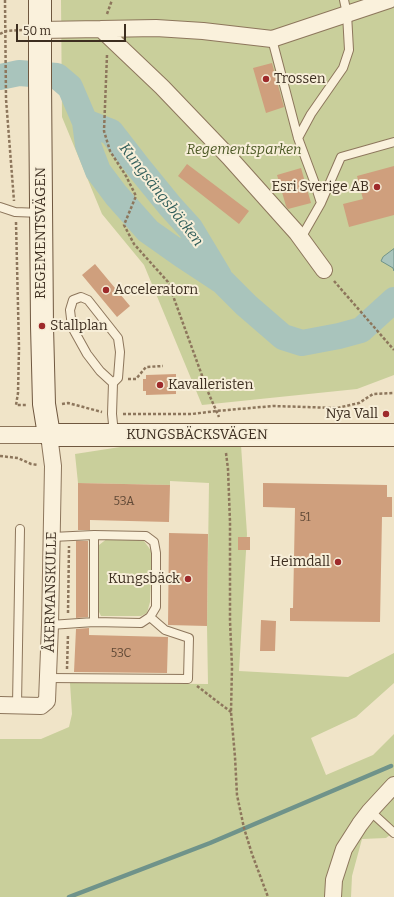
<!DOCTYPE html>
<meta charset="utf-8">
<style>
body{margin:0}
#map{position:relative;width:394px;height:897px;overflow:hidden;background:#f0e4c8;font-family:Bitter,serif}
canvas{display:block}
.scale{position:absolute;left:16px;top:24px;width:110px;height:18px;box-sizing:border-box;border:2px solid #3d2e20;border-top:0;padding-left:5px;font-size:12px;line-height:14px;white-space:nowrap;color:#3d2e20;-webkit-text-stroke:3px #f7eed8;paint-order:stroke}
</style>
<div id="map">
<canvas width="394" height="897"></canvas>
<div class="scale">50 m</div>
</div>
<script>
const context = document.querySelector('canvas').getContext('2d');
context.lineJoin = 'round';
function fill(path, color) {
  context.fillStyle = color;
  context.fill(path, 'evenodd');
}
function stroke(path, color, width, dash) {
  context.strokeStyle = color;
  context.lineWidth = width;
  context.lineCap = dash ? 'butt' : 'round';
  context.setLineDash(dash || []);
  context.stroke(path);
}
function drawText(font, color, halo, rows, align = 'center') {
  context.font = font + ' Bitter,serif';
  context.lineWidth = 4;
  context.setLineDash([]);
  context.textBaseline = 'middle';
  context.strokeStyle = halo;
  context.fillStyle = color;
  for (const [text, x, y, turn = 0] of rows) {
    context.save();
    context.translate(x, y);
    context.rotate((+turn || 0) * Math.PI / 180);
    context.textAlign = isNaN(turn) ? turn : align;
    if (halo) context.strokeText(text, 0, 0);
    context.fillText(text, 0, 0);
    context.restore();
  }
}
const green = new Path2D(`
 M61,0H394V375L357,389L202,405L144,265L102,214L62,117Z
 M146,443L241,445L247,534L239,671L348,677L394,653V683L356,717L311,738L326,775L373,755L394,734V832L386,838L362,839L352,876L351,897H0V739H41L69,727L72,714L70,683L208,684L207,626L209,483L170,481V485L78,483L75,454Z
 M108,538L133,539L144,541L152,552L150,602L147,613L141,616H101L97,608L99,545Z`);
const water = new Path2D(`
 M394,249V271L393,268L381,261L383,257Z`);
const stream = new Path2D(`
 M69,897L210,843L391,766`);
const river = new Path2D(`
 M0,77L19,73L57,76L70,87L85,122L88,145L98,171L116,195L148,231L182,255L223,282L246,305L283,337L302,343L339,336L361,330L394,300
 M85,122L111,132L139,168L170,206L190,228L219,276`);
const building = new Path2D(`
 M272,63L284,107L266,113L253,68Z
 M187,164L249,211L239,224L178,176Z
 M394,166V215L349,227L343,204L363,199L357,176Z
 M301,168L311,203L288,209L286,206L277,175Z
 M95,264L130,306L117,317L82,275Z
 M176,374V394L146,395V391H143V379H146V375Z
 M78,483L170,485L169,522L90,520V530H78Z
 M263,483L387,485V497H392V517H382L380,622L290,621V608H293L295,508L263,507Z
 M169,533L208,534L207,626L168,625Z
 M238,537H250V550H238Z
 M76,541H88V617L76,618Z
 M261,620L276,621L275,651H260Z
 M89,628V635L168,637L167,673L74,672L76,629Z`);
const path = new Path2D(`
 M5,0L6,99L14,201
 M107,14L112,0
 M0,34L6,31L22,30
 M107,55L104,131L110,151L126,176L136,196L124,225L134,244L168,282L208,392L219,417
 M16,222L19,348L18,393L16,405H27
 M334,281L394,350
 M128,379H136L146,367L163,366
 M62,404L68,403L102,412
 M123,414H192L216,411L273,406L337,408L359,403L373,394L394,393
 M226,453L228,469L230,522V621L232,667L231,712L235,757L237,795L244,828L252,854L268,897
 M0,456L18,458L31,464L38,465
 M68,613L69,546
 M67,669L68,634
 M197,686L231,712`);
const lane = new Path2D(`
 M272,39L298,138L314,181L321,203L301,238
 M298,138L311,114L343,68L349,50L347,14L344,0
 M321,203L341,157L394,142
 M0,207L15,212L41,213
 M113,383L100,371L87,354L72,327L70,310L73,300L81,297L88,300L118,338L120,352L118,378L113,383L112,414L114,434
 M94,622L141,623L150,617L156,607V553L154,542L146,536L94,535
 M50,625L94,622V535L52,537
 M48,678L188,679L189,638L165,630L150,617
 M17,705L20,529
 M370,811L394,833`);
const street = new Path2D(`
 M101,29L156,28L203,31L272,39L389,0
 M40,30L101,29L162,87L229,157L297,233L324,270
 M0,435H49L53,466L50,625L47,701L41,706L0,705
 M333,897L334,880L344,849L360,824L370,811L394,785`);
const secondary = new Path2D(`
 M40,0V81L42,326L44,404L49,435H394`);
const markers = [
 [266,79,4,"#9e2a2b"],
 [377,187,4,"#9e2a2b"],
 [106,290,4,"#9e2a2b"],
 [42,326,4,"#9e2a2b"],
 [160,385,4,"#9e2a2b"],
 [386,414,4,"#9e2a2b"],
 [338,562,4,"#9e2a2b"],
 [188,579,4,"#9e2a2b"]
];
const numberNames = [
 ["53A",124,502],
 ["51",305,518],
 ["53C",121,654]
];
const poiNames = [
 ["Trossen",274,79],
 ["Esri Sverige AB",369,187,"right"],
 ["Acceleratorn",114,290],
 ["Stallplan",50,326],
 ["Kavalleristen",168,385],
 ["Nya Vall",378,414,"right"],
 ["Heimdall",330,562,"right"],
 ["Kungsbäck",180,579,"right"]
];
const parkNames = [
 ["Regementsparken",244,150]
];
const streetNames = [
 ["REGEMENTSVÄGEN",41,233,-90],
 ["KUNGSBÄCKSVÄGEN",197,435],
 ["ÅKERMANSKULLE",51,592,-89]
];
const waterNames = [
 ["Kungsängsbäcken",161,195,52]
];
fill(green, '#c9cf9b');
fill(water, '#a9c4bc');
stroke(water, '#6f938a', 1);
stroke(stream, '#6f938a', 4.5);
stroke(river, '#a9c4bc', 26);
fill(building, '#cf9f7d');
stroke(lane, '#8d765c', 10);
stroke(street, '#8d765c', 18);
stroke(secondary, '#6f573f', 24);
stroke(path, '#8d765c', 2.5, [3, 2]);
stroke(lane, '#faf1dc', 8);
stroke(street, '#faf1dc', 16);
stroke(secondary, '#faf1dc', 22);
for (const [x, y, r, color] of markers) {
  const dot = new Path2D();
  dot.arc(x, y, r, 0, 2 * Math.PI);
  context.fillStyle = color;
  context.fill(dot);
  stroke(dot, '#f7eed8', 1.5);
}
drawText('12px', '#624a37', null, numberNames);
drawText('14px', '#3d2e20', '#f7eed8', poiNames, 'left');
drawText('italic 14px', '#4d5a26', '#f7eed8', parkNames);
drawText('14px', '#3d2e20', '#f7eed8', streetNames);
drawText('italic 15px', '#2f5d5a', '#f7eed8', waterNames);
</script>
